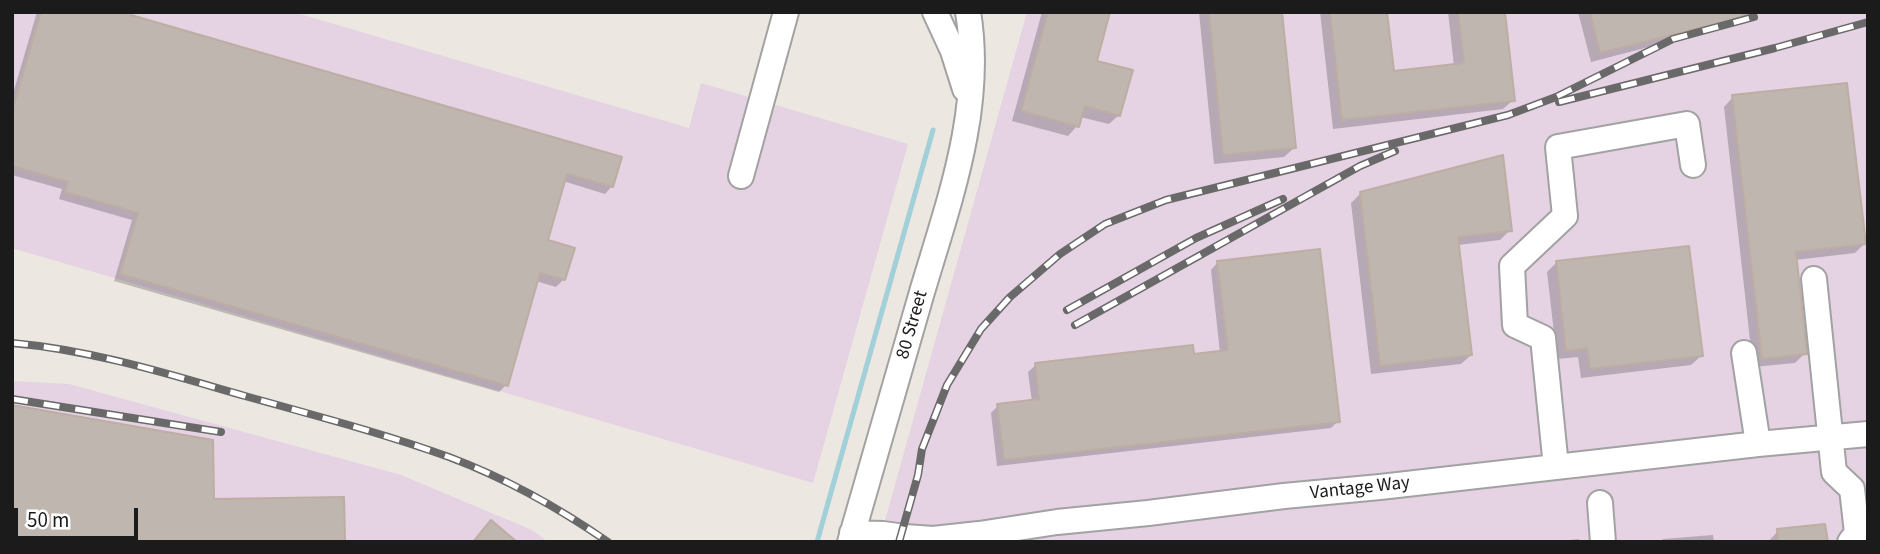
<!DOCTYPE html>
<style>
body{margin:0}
#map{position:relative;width:1880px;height:554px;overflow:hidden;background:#ece7e0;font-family:"Source Sans 3",sans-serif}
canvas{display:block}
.frame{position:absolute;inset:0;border:14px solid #1b1b1b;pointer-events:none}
.scale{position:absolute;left:14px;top:508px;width:124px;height:32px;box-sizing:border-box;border:4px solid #1b1b1b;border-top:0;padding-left:9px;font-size:21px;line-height:24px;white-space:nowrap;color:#1b1b1b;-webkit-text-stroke:5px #fff;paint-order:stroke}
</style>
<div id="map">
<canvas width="1880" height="554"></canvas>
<div class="frame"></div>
<div class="scale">50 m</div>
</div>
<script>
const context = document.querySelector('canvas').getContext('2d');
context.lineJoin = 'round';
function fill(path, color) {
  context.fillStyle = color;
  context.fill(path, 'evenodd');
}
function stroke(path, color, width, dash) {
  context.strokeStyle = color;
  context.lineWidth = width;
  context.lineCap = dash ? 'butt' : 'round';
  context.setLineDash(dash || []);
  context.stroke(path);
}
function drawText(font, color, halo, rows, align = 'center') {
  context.font = font + ' "Source Sans 3",sans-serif';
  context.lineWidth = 5;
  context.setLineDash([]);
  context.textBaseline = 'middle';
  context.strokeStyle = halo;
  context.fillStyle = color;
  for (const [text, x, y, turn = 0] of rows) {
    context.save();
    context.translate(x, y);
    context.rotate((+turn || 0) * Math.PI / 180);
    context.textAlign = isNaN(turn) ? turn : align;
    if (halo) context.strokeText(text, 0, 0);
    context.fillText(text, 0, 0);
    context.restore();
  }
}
const industrial = new Path2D(`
 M12,12H293L689,128L701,83L908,144L813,483L12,248Z
 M1027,12H1868V542H879Z
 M12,381L69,384L401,475L532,530L548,542H12Z`);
const shadow = new Path2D(`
 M37,12H130L129,16L612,186L605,194L563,181L545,241L564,279L556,287L536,281L506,385L499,392L114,281L132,220L59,199L62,189L12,175V97Z
 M1042,12H1109L1095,62L1119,115L1109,124L1080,117L1077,126L1068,136L1012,121Z
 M1199,12H1281L1294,148L1284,157L1214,164Z
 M1320,12H1385L1392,73L1454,66L1448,12H1503L1513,100L1503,109L1333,129Z
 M1578,12H1750L1751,14L1741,23L1591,62Z
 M1733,97L1864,244L1855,253L1795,260L1805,353L1795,363L1753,367L1724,107Z
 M1361,193L1510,230L1500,240L1458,245L1471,355L1461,364L1371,374L1351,203Z
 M1218,262L1338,421L1331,428L997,466L991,413L998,406L1032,402L1028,372L1036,365L1193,356L1220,353L1211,270Z
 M1557,262L1701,356L1691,365L1581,378L1578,357L1557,359L1547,272Z
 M1778,531L1826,542H1768Z
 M1713,535L1714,542H1660L1663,539Z
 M1579,539V542H1551Z`);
const stream = new Path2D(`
 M817,542L933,130`);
const building = new Path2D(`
 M41,12H132L131,15L622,157L613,187L567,174L548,240L575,248L565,280L540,273L508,386L120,274L138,213L65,192L68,182L12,166V111Z
 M1048,12H1110L1097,61L1133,70L1120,116L1085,106L1079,127L1021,111Z
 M1209,12H1282L1296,148L1223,155Z
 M1330,12H1387L1394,71L1464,63L1458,12H1505L1515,101L1342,120Z
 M1590,12H1742L1743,17L1600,53Z
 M1847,83L1866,244L1796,252L1807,354L1762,359L1732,95Z
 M1503,155L1512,231L1458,237L1472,355L1380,366L1360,192Z
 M1689,246L1703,356L1590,369L1587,348L1566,351L1556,261Z
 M1320,249L1340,422L1004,460L997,404L1039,399L1035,363L1193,345L1194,354L1228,350L1217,261Z
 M12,405L213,440L214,499L344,497L345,542H12Z
 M491,520L517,542H473Z
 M1825,524L1828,542H1778L1777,529Z`);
const minor = new Path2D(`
 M935,12L953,51L965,89
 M741,176L786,12
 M1814,279L1834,472L1852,489L1857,533L1850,542
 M1744,353L1758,444
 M1556,467L1543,338L1515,325L1512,266L1565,216L1558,147L1687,124L1693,165
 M1600,503L1603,542
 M852,533L883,534L905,537L933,539L979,534L1057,522L1148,513L1284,496L1380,487L1758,444L1868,434
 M850,542C874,458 898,375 922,292C949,201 984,108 968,12`);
const rail = new Path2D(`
 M1559,102L1775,48L1868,22
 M1067,310L1196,238L1283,199
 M1075,325L1360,166L1395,151
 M12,343C92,350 168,374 245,396C313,415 382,433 449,457C505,478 559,508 608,542
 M12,399L221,432
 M899,542L918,475L922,449L947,385L981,329L1010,297L1060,254L1105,224L1166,200L1508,115L1556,97L1673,39L1754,17`);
const streetNames = [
 ["80 Street",913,325,-74],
 ["Vantage Way",1360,489,-6]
];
fill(industrial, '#e5d2e3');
fill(shadow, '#0003');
stroke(stream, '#a1d0d9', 5);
fill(building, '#c0b6b0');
stroke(building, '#bdada3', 2);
stroke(minor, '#a2a2a2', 28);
stroke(minor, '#fff', 24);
stroke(rail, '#696969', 8);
stroke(rail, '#fff', 5, [16]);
drawText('19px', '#1b1b1b', '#fff', streetNames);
</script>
